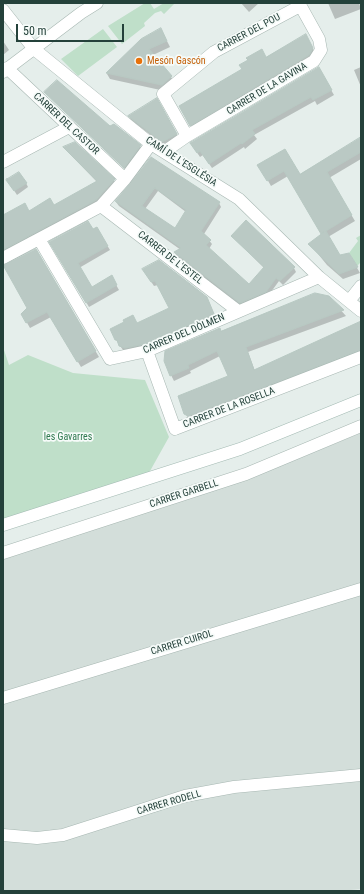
<!DOCTYPE html>
<meta charset="utf-8">
<style>
body{margin:0}
#map{position:relative;width:364px;height:894px;overflow:hidden;background:#e5eeeb;font-family:"Roboto Condensed",sans-serif}
canvas{display:block}
.frame{position:absolute;inset:0;border:4px solid #24413a;pointer-events:none}
.scale{position:absolute;left:16px;top:24px;width:108px;height:18px;box-sizing:border-box;border:2px solid #24413a;border-top:0;padding-left:5px;font-size:12px;line-height:14px;white-space:nowrap;color:#24413a;-webkit-text-stroke:3px #f6fbf9;paint-order:stroke}
</style>
<div id="map">
<canvas width="364" height="894"></canvas>
<div class="frame"></div>
<div class="scale">50 m</div>
</div>
<script>
const context = document.querySelector('canvas').getContext('2d');
context.lineJoin = 'round';
function fill(path, color) {
  context.fillStyle = color;
  context.fill(path, 'evenodd');
}
function stroke(path, color, width, dash) {
  context.strokeStyle = color;
  context.lineWidth = width;
  context.lineCap = dash ? 'butt' : 'round';
  context.setLineDash(dash || []);
  context.stroke(path);
}
function drawText(font, color, halo, rows, align = 'center') {
  context.font = font + ' "Roboto Condensed",sans-serif';
  context.lineWidth = 3.5;
  context.setLineDash([]);
  context.textBaseline = 'middle';
  context.strokeStyle = halo;
  context.fillStyle = color;
  for (const [text, x, y, turn = 0] of rows) {
    context.save();
    context.translate(x, y);
    context.rotate((+turn || 0) * Math.PI / 180);
    context.textAlign = isNaN(turn) ? turn : align;
    if (halo) context.strokeText(text, 0, 0);
    context.fillText(text, 0, 0);
    context.restore();
  }
}
const built = new Path2D(`
 M361,433V889L341,891H3V557L248,479Z`);
const green = new Path2D(`
 M145,3H150L154,9L164,3H175L164,14L161,11L155,13L144,23L145,26L122,44L108,26Z
 M103,29L117,47L78,76L61,59Z
 M361,235V262L357,266L349,253L358,241L356,238Z
 M3,347L9,365L28,355L73,373L145,380L169,437L145,480L3,524Z`);
const shadow = new Path2D(`
 M241,3H259L249,12Z
 M328,3H359L361,9L335,19Z
 M161,29L170,47L153,55L175,82L165,91L110,79L107,74L142,40Z
 M308,39L315,53L311,59L193,129L180,107Z
 M3,41L9,50L3,55Z
 M361,67V87L354,70Z
 M318,68L334,95L317,105L315,101L254,135L257,139L245,149L244,147L212,168L203,155L200,157L194,148Z
 M45,92L110,127L140,146L142,150L127,171Z
 M156,100L179,138L165,146L131,120L129,116Z
 M361,142V159L329,178L355,221L328,237L339,256L349,254L360,273L343,279L327,265L310,244L323,234L288,176L271,186L259,165L285,150L299,175Z
 M64,148L114,180L116,184L98,204L3,255V216L54,206L97,182Z
 M151,158L219,203L221,207L204,234L212,244L209,249L249,285L264,268L232,236L294,268L296,272L283,285L279,281L268,296L243,307L177,257L175,253L181,250L119,206L116,202ZM158,191L186,212L176,230L145,209Z
 M6,178L26,183L28,187L17,195Z
 M97,229L110,250L79,268L92,288L111,276L119,290L89,307L51,242Z
 M36,250L99,357L81,367L51,317L30,328L22,314L28,308Z
 M146,274L209,302L216,318L128,352L123,350L116,340L125,323L137,324L171,308L158,285L154,286Z
 M329,297L346,316L248,352L255,371L361,324V355L189,419L185,413L229,377L220,356L190,371L191,373L174,381L171,375L221,332Z`);
const building = new Path2D(`
 M161,28L167,41L149,49L172,76L162,85L106,73L141,39Z
 M306,34L313,48L309,55L190,126L179,106L242,69L239,65L248,60L246,58L262,49L266,57Z
 M319,67L332,90L313,100L311,97L252,130L255,134L242,144L241,143L209,164L200,151L197,153L190,143Z
 M57,80L102,119L110,126L114,124L141,145L124,168L44,92Z
 M157,98L177,134L162,142L128,116Z
 M361,137V152L327,172L352,215L326,231L340,255L349,253L358,267L339,274L308,244L324,232L321,234L284,171L267,181L257,165L285,149L300,174Z
 M75,142L115,179L96,200L3,250V215L25,203L29,211L50,198L54,205L97,181L63,147Z
 M151,157L220,202L201,231L211,240L206,245L249,284L264,267L231,236L246,220L295,267L280,281L276,278L266,292L240,303L174,252L181,248L115,201ZM155,188L186,210L175,228L142,206Z
 M19,172L27,183L14,191L6,180Z
 M88,221L93,229L97,227L108,246L78,263L92,287L112,275L117,285L86,303L49,242Z
 M36,249L96,351L77,362L47,312L26,323L21,314L27,308L3,265Z
 M159,260L207,297L214,314L145,344L125,348L119,346L117,340H115L110,329L124,322L123,320L133,315L137,323L169,308L155,281L151,282L142,269Z
 M315,293L329,296L344,310L246,347L254,370L361,321V350L188,416L184,414L178,396L228,376L217,351L188,365L189,368L170,376L164,361L165,351L220,328L221,331Z`);
const minor = new Path2D(`
 M3,10L34,49L151,144L239,199L319,277L361,311
 M7,68L125,179
 M3,72L81,13L97,3
 M187,136L163,94L214,52L300,6
 M164,152L187,136L314,61L321,50L319,39L299,3
 M3,162L69,127
 M101,206L238,311
 M39,239L110,359L147,351L319,277
 M3,258L101,206L125,179L151,144
 M349,301L361,286
 M147,351L175,429L361,357
 M3,553L246,474L361,426
 M3,698L361,589
 M3,835L37,838L63,835L185,796L234,787L361,775`);
const secondary = new Path2D(`
 M3,525L240,449L361,400`);
const markers = [
 [139,61,4,"#e8710a"]
];
const streetNames = [
 ["CARRER DEL POU",249,33,-28],
 ["CARRER DE LA GAVINA",267,89,-31],
 ["CARRER DEL CASTOR",66,124,43],
 ["CAMÍ DE L'ESGLÉSIA",181,162,33],
 ["CARRER DE L'ESTEL",170,258,38],
 ["CARRER DEL DÒLMEN",184,334,-23],
 ["CARRER DE LA ROSELLA",229,408,-21],
 ["CARRER GARBELL",184,494,-18],
 ["CARRER CUIROL",182,643,-17],
 ["CARRER RODELL",169,803,-16]
];
const foodNames = [
 ["Mesón Gascón",147,61]
];
const parkNames = [
 ["les Gavarres",68,437]
];
fill(built, '#d3deda');
fill(green, '#bfdfc9');
fill(shadow, '#0003');
fill(building, '#bac9c4');
stroke(building, '#b7c8c2', 1);
stroke(minor, '#a7b7b2', 13);
stroke(secondary, '#a3bab3', 13);
stroke(minor, '#fff', 12);
stroke(secondary, '#fff', 12);
for (const [x, y, r, color] of markers) {
  const dot = new Path2D();
  dot.arc(x, y, r, 0, 2 * Math.PI);
  context.fillStyle = color;
  context.fill(dot);
  stroke(dot, '#f6fbf9', 1.5);
}
drawText('10px', '#24413a', '#f6fbf9', streetNames);
drawText('10px', '#c56008', '#f6fbf9', foodNames, 'left');
drawText('10px', '#2e784e', '#f6fbf9', parkNames);
</script>
